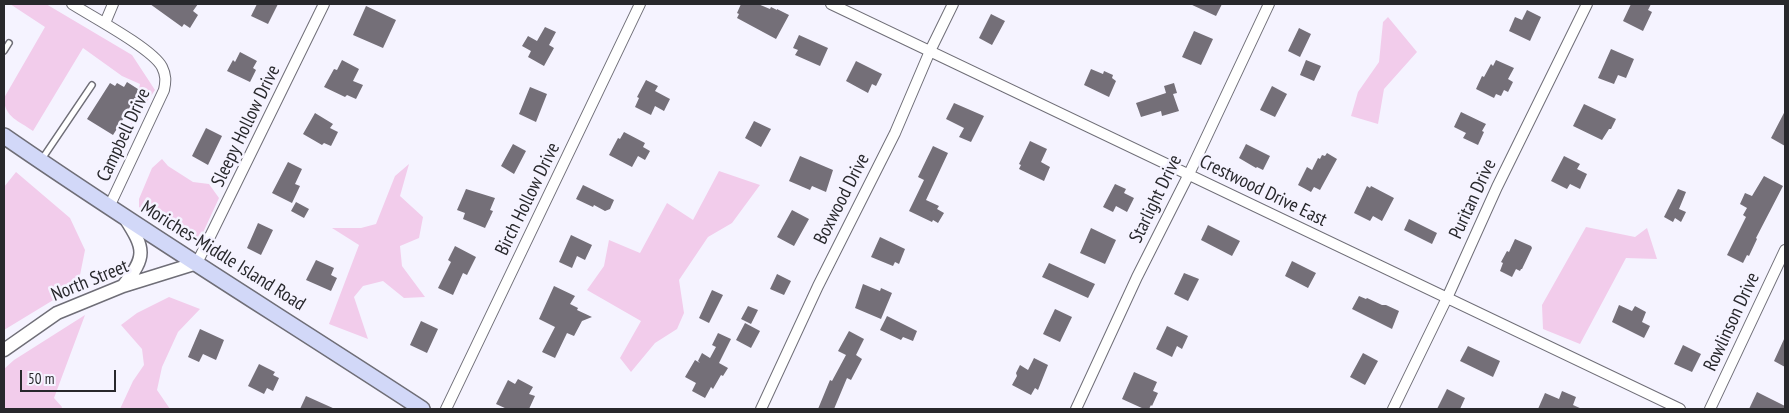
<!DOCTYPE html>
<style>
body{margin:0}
#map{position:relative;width:1789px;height:413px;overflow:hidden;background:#f5f3ff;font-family:"PT Sans Narrow",sans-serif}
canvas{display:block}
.frame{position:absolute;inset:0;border:5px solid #28282c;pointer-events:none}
.scale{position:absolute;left:20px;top:370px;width:96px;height:22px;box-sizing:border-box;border:2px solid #28282c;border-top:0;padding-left:6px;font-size:15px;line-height:18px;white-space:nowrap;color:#28282c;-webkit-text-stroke:4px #f5f3ff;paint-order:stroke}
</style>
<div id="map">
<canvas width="1789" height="413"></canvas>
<div class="frame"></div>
<div class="scale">50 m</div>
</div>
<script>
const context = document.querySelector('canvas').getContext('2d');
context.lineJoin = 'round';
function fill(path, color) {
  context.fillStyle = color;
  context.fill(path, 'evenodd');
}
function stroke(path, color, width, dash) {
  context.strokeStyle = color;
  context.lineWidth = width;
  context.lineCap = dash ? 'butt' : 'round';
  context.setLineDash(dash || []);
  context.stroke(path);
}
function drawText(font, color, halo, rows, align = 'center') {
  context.font = font + ' "PT Sans Narrow",sans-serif';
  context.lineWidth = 5;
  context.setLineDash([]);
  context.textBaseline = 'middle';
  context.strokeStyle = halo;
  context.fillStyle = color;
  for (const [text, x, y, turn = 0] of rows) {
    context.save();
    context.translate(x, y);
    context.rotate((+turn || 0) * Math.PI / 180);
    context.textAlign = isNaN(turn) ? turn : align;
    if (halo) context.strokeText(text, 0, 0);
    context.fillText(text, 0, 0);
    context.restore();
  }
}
const green = new Path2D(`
 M10,4H46L132,55L155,90L131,125L140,84L122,76L83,48L33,131C19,121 4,117 4,98L45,27Z
 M1388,17L1417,52L1384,89L1378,124L1351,116L1358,92L1379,62L1383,22Z
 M162,159L168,166L193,182L209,184L219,198L200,239L186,238L139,207V199L152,168Z
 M409,164L400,196L423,217L419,238L400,246L402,266L425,297L404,298L383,281L363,286L354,297L368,339L329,324L359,245L332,228H361L376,224L395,176Z
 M719,171L760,185L732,223L708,237L679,280L684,313L677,329L655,343L631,372L620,358L641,321L587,290L604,266L609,240L640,253L667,203L693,220Z
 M16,172L70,218L85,250L78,285L4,330V187Z
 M1586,227L1635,237L1647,228L1657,259L1626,258L1580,344L1543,329L1542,305Z
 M169,297L200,309L178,332L162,367L157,390L170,409H120L133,381L144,365L142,349L121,325L137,313Z
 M85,315L54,398L62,407L61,409H4V369L14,360Z`);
const building = new Path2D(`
 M150,4H198L193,11L198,15L190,28L184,24L182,27Z
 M257,4H278L268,24L251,16Z
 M741,4H758L770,9L771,7L777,10V9L789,15L776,39L737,18L739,14L737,13Z
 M1190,4H1222L1216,16Z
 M1631,4H1651L1648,10L1652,12L1643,31L1623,21Z
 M366,6L396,20L383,48L353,35Z
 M1527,10L1541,17L1530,41L1509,31L1515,17L1522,20Z
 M991,14L1005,21L992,45L979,38Z
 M545,27L556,32L549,45L554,48L544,66L528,57L531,51L522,46L528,36L537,41Z
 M1299,28L1311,34L1300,57L1288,51Z
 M1194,31L1213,39L1201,65L1182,57Z
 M799,35L828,48L820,66L795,55L798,50L793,48Z
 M1611,49L1634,59L1626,78L1618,75L1614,84L1598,78Z
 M240,52L257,61L253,68L256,70L250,82L227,71L233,60L235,62Z
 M342,60L359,69L353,81L363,85L356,99L347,95L345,97L324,87L334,69L337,70Z
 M1306,60L1321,66L1314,81L1300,75Z
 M1496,60L1514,68L1508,79L1513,82L1508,92L1504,90L1501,96L1496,94L1494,98L1476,89L1482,76L1484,77L1491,64L1493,66Z
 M856,61L882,74L876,86L872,84L868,93L846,81Z
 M1091,69L1103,74L1104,71L1113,75L1112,78L1116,81L1109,97L1084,85Z
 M646,80L658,86L655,91L670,99L664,111L655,106L651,115L635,107L639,98L637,97Z
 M127,82L141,91L113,135L87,119L110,83L115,86L117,83L124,87Z
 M1174,83L1177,93L1173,94L1179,111L1162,116L1161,111L1141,117L1136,103L1166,93L1164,86Z
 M1272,86L1287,94L1275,117L1260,110Z
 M530,87L547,94L536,122L519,114Z
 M954,103L984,116L971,142L959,137L964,128L946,119Z
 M1584,104L1616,119L1611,129H1609L1602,140L1573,126Z
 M1785,111V146L1771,138Z
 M1461,112L1486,124L1482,131L1484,132L1478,145L1463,138L1466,133L1454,127Z
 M315,113L333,124L330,128L338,132L331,146L324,143L322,145L303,134Z
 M754,121L771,129L761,147L745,138Z
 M206,128L222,136L208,165L192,156Z
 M624,132L645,143L643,147L650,151L645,160L638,156L632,167L609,155L618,138L620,139Z
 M1030,141L1047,149L1041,162L1050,167L1044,181L1019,169L1021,165L1019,164Z
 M513,144L526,151L514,174L501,166Z
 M1246,144L1270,156L1263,170L1257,167L1256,168L1239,158Z
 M933,146L948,153L926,200L939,206L937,209L944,213L938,223L933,220L932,222L909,211L924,180L918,177Z
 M1327,153L1337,159L1320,190L1314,187L1311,192L1298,185L1307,167L1312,170L1318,158L1320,159L1322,155L1325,156Z
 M800,156L833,170L826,192L812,186L810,190L789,181Z
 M1564,156L1580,164L1577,169L1587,174L1580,189L1570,184L1567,189L1551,181Z
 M288,162L302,169L295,184L300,186L292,203L272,193Z
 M1764,176L1783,186L1756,238L1757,239L1749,256L1747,255L1743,263L1727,255L1746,217L1743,215L1747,208L1740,204L1745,193L1752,196Z
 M1115,184L1126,189L1124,193L1134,198L1127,212L1116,206L1113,212L1103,207Z
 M583,185L614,200L610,209L605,211L594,205L593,207L576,199Z
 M1367,186L1370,188L1371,186L1394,198L1382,221L1373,216L1370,221L1354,213Z
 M466,189L495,198L490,210L493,211L485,228L463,219L465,213L457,210Z
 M1678,189L1686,192L1679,209L1686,212L1681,222L1675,218L1673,222L1664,217Z
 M296,202L309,209L304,218L291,211Z
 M792,210L809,219L794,246L777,237Z
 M1409,219L1437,233L1432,244L1404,230Z
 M258,223L273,230L261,255L247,248Z
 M1208,225L1240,241L1232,256L1201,240Z
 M1091,228L1116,240L1105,264L1080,253Z
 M571,235L592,245L585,260L577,256L572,268L559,262Z
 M880,237L905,249L899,264L895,262L893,266L871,257Z
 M1515,239L1531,246L1532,248L1522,269H1521L1520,271L1516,269L1512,277L1500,271L1503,263L1501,262L1507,251L1509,252Z
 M455,246L476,257L467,275L463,273L453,295L438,288L451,262L448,260Z
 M316,260L334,268L331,275L337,278L331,291L306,280Z
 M1292,261L1316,273L1308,288L1285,276Z
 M1049,263L1095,284L1088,298L1042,277Z
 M1184,273L1199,279L1188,301L1174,294Z
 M777,274L791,281L784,295L770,289Z
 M863,284L880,291L881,288L892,293L881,319L855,308Z
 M554,286L575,296L570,304L578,308L577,310L592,317L582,321L574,336L567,333L555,358L542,352L555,327L539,319Z
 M712,290L723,295L709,323L699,318Z
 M1359,296L1366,299L1367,298L1382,305H1386L1399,311L1392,329L1352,309Z
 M1619,305L1632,311L1635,306L1646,312L1642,322L1650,326L1644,338L1612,322Z
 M748,306L758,310L751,324L741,319Z
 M1055,309L1072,317L1060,342L1043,334Z
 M887,316L917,331L913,341L903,337L901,340L880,330Z
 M421,321L438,329L427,353L410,345Z
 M745,323L760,331L751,348L736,340Z
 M1167,326L1188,336L1182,349L1177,346L1172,357L1156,349Z
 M200,329L224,340L216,360L203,354L199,362L188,357Z
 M849,331L864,339L856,355L862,359L851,380L847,378L834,409H818L830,380L832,381L846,355L838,351Z
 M718,333L731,339L719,363L728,368L723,376L721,375L713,389L711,387L705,398L692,391L696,383L685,377L695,360L700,363L698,361L702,353L710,358L716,347L712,345Z
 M1785,337V367L1774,361Z
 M1683,345L1701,354L1692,372L1674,364Z
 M1468,346L1500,361L1493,377L1460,361Z
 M1363,353L1378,361L1365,385L1350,377Z
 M1034,358L1048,365L1038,390L1035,388L1031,395L1012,385L1017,376L1016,373L1020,365L1028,370Z
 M259,364L275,372L273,375L279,378L273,391L267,388L264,394L248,386Z
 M1134,372L1157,382L1153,391L1158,393L1152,406L1151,405L1149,409H1144L1122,399Z
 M518,379L533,387L529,394L535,396L529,409H507L496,404L508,380L515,384Z
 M1447,389L1465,398L1460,409H1437Z
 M1562,391L1576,397L1573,405L1582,409H1538L1545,393L1559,399Z
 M1757,392L1785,406V409H1749Z
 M306,396L335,409H300Z`);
const service = new Path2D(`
 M4,51L9,43
 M42,159L92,85`);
const minor = new Path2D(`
 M72,4C91,16 153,49 162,67C166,75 166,81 164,90L109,207
 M831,4L1680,409
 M105,23L113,4
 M197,263L324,4
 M446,409L640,4
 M761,409L818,286L895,133L930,51L953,4
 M1076,409L1137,277L1189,174L1269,4
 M1393,409L1447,298L1497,187L1587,4
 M1710,409L1785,250`);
const tertiary = new Path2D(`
 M123,286C147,256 145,249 125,218
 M4,350L57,313L123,286L197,263`);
const secondary = new Path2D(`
 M4,136C141,231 283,318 422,409`);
const streetNames = [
 ["Sleepy Hollow Drive",246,126,-64],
 ["Campbell Drive",124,135,-65],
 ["Crestwood Drive East",1263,191,26],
 ["Birch Hollow Drive",528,199,-64],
 ["Boxwood Drive",842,199,-63],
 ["Starlight Drive",1156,199,-64],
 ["Puritan Drive",1473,199,-65],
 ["Moriches-Middle Island Road",223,256,32],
 ["North Street",90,281,-22],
 ["Rowlinson Drive",1732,322,-65]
];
fill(green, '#f2cceb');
fill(building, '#746f78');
stroke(service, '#6f6e77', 8);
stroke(minor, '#6f6e77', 12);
stroke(tertiary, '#6f6e77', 15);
stroke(secondary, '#6f6e77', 18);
stroke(service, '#fff', 5);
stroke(minor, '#fff', 10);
stroke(tertiary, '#fff', 12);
stroke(secondary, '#d2d8f8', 15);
drawText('19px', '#28282c', '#f5f3ff', streetNames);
</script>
